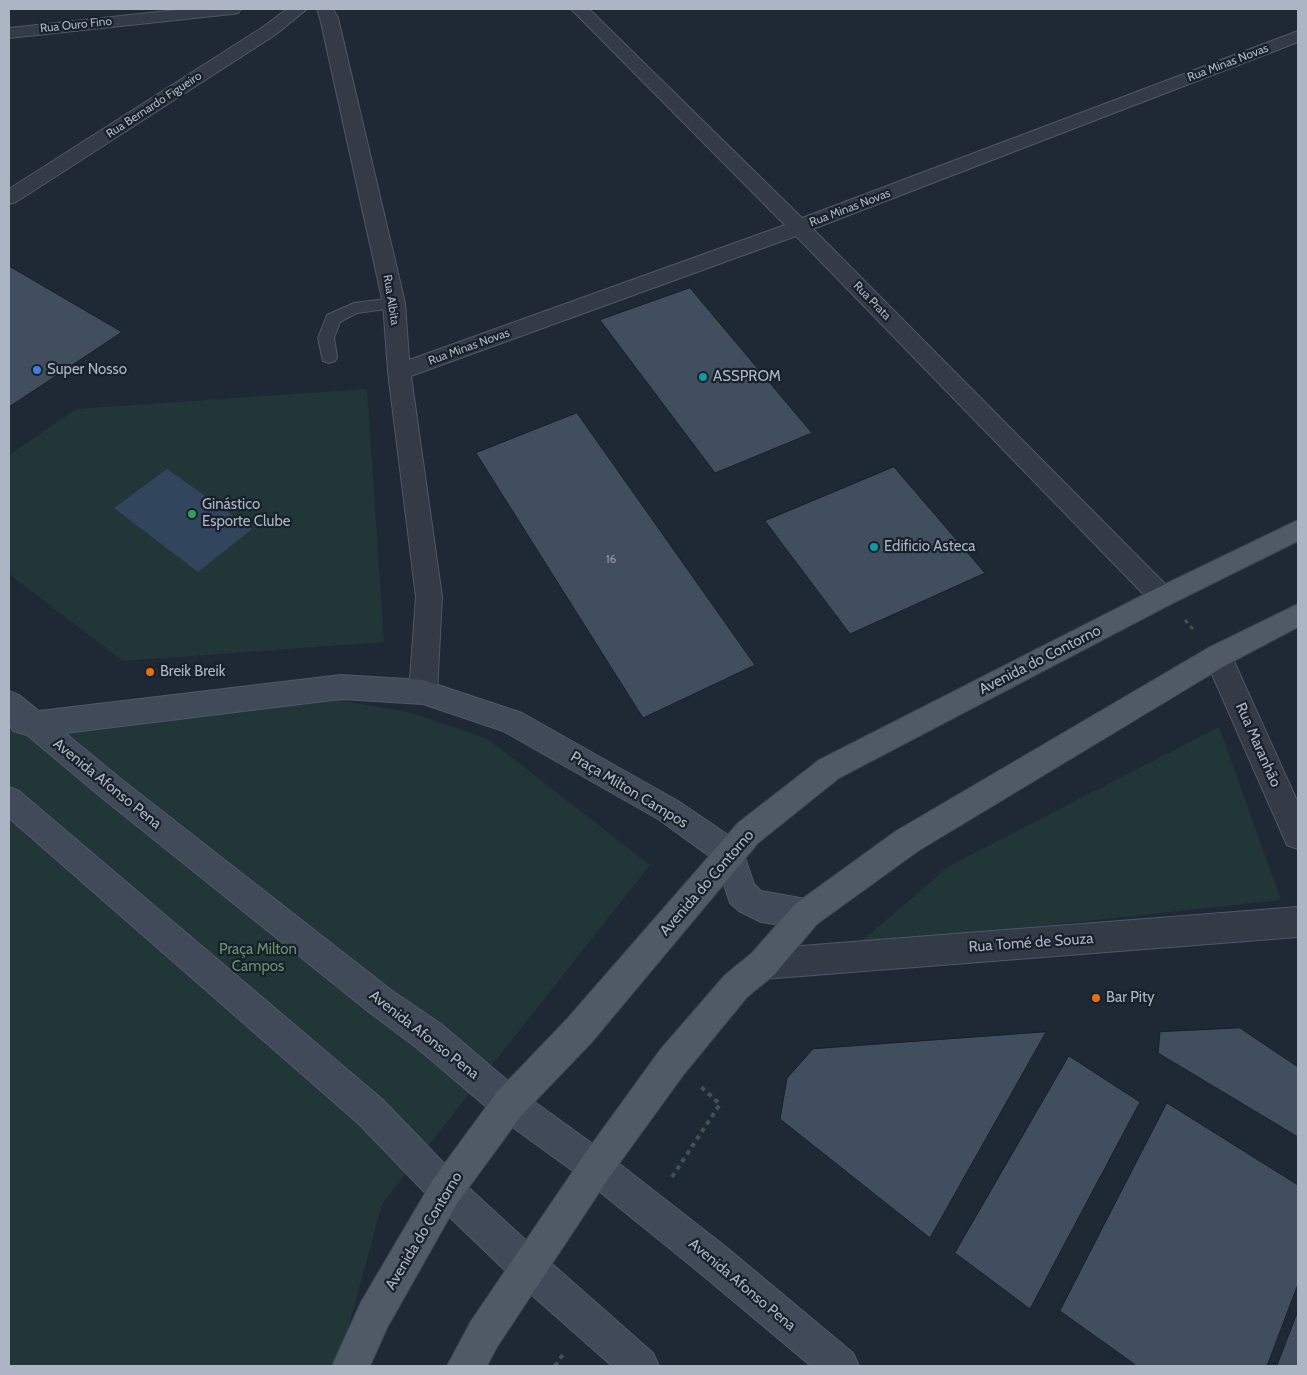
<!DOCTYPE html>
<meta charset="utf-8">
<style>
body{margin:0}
#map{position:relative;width:1307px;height:1375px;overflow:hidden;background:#1e2935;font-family:Cabin,sans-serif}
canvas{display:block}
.frame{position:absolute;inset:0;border:10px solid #abb5c3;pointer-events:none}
</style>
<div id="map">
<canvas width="1307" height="1375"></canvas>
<div class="frame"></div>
</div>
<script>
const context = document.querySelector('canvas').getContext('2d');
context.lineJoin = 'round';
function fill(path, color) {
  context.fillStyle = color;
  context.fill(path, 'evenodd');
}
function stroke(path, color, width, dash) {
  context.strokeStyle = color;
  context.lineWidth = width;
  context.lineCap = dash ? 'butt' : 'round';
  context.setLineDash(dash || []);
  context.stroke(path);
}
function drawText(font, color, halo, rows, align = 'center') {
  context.font = font + ' Cabin,sans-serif';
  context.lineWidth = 4.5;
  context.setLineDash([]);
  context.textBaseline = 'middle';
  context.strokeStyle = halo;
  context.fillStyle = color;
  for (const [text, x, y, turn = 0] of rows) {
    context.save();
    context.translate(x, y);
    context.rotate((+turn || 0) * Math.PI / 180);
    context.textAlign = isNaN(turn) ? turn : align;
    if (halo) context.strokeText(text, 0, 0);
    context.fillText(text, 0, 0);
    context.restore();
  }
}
const green = new Path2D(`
 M367,389L384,642L123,661L9,574V455L76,409Z
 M333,699L408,712L488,739L650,865L382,1204L338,1366H9V720H166Z
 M1219,727L1281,900L856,946L949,866Z`);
const water = new Path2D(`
 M167,469L252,529L198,572L114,508Z`);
const building = new Path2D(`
 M9,266L122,332L9,407Z
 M690,288L812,433L715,473L600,320Z
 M577,413L755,665L643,718L476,453Z
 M894,467L985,573L850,634L765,521Z
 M1240,1028L1298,1067V1137L1158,1053L1160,1032Z
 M1046,1032L930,1238L780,1119L787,1078L813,1049Z
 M1069,1056L1140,1102L1030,1309L955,1253Z
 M1167,1103L1298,1185V1284L1267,1366H1137L1060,1311Z
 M1298,1311V1366H1277Z`);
const pathFar1 = new Path2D(`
 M1185,620L1194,630`);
const path = new Path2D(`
 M672,1177L720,1104L701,1087
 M555,1366L564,1353`);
const lane = new Path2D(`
 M394,298L400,299L402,303L400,307L357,313L340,322L334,338L337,357L335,361L329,363L323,361L318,338L327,315L354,303Z`);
const street = new Path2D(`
 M186,9H241L238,13L232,14L9,38V28Z
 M287,9H307L275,35L16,202L9,204V189L263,27Z
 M317,9H333L338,18L405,303L409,360L785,225L571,9H589L802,218L1298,31V42L813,229L1171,590L1175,597L1171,604L1162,608L1153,604L796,236L411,376L442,597L437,692L433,700L423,704L413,700L409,692L416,597L388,372L383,303L320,18Z
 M1218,645L1228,648L1298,803V849L1287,845L1204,656L1208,648Z
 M1298,907V937L763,979L752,975L747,964L752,953L763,949Z`);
const secondary = new Path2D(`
 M341,675L423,680L522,713L678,801L740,843L754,884L761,891L806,899L817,904L821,914L817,924L806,929L761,922L739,911L730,903L716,861L658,819L503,731L423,704L341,699L65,733L121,779L391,990L441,1024L521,1092L608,1155L726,1247L853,1353L859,1366H811L700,1273L584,1179L497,1116L417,1048L369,1012L101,797L27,735L13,731L9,722V691L19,695L39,711Z
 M9,787L19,791L383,1100L458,1178L542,1255L653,1353L659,1366H612L516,1281L434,1202L359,1124L9,818Z`);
const primary = new Path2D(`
 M1298,520V541L1171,604L839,778L758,843L591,1043L521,1116L458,1202L387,1328L370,1366H332L361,1302L434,1178L497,1092L567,1019L738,823L819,760L1153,590Z
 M1298,604V627L1228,664L918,851L817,924L774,975L747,997L684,1074L608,1179L497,1347L487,1366H447L471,1321L584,1155L660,1050L725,975L752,953L795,904L896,831L1208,648Z`);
const markers = [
 [37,370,5,"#3f7fe0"],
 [703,377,5,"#0f9aa8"],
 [192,514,5,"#2e9e5b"],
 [874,547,5,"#0f9aa8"],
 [150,672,5,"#e8710a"],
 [1096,998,5,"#e8710a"]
];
const farStreetnames = [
 ["Rua Ouro Fino",76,25,-6],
 ["Rua Minas Novas",1228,63,-21],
 ["Rua Bernardo Figueiro",154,105,-33],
 ["Rua Minas Novas",850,208,-21],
 ["Rua Albita",391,300,81],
 ["Rua Prata",872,301,46],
 ["Rua Minas Novas",469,347,-20]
];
const numberNames = [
 ["16",611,559]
];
const poiNames = [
 ["Super Nosso",47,370],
 ["ASSPROM",713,377],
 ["Ginástico",202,505],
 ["Esporte Clube",202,522],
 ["Edificio Asteca",884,547],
 ["Breik Breik",160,672],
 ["Bar Pity",1106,998]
];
const streetNames = [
 ["Avenida do Contorno",1040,660,-27],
 ["Rua Maranhão",1258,745,66],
 ["Avenida Afonso Pena",107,784,39],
 ["Praça Milton Campos",629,790,31],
 ["Avenida do Contorno",707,883,-49],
 ["Rua Tomé de Souza",1031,943,-4],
 ["Avenida Afonso Pena",424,1035,38],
 ["Avenida do Contorno",424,1231,-59],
 ["Avenida Afonso Pena",742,1285,40]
];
const parkNames = [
 ["Praça Milton",258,950],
 ["Campos",258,967]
];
fill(green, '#213637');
fill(water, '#31455d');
fill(building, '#414e5d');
stroke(building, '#19222c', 1);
stroke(lane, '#4f5864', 2);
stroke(street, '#4f5864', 2);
stroke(secondary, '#4f5864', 2);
stroke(primary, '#3b444f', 2);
stroke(pathFar1, '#3e5254', 3, [4, 4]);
stroke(path, '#3e5254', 4, [4.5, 4.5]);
fill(lane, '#323b46');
fill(street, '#323b46');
fill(secondary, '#404a59');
fill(primary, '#4f5a66');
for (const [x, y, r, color] of markers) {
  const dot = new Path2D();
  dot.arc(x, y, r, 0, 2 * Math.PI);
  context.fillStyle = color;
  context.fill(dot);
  stroke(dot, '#18202a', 2);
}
drawText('12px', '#abb5c3', '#18202a', farStreetnames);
drawText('12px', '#909baa', null, numberNames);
drawText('15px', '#abb5c3', '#18202a', poiNames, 'left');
drawText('15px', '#abb5c3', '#18202a', streetNames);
drawText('15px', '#64936d', '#18202a', parkNames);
</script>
